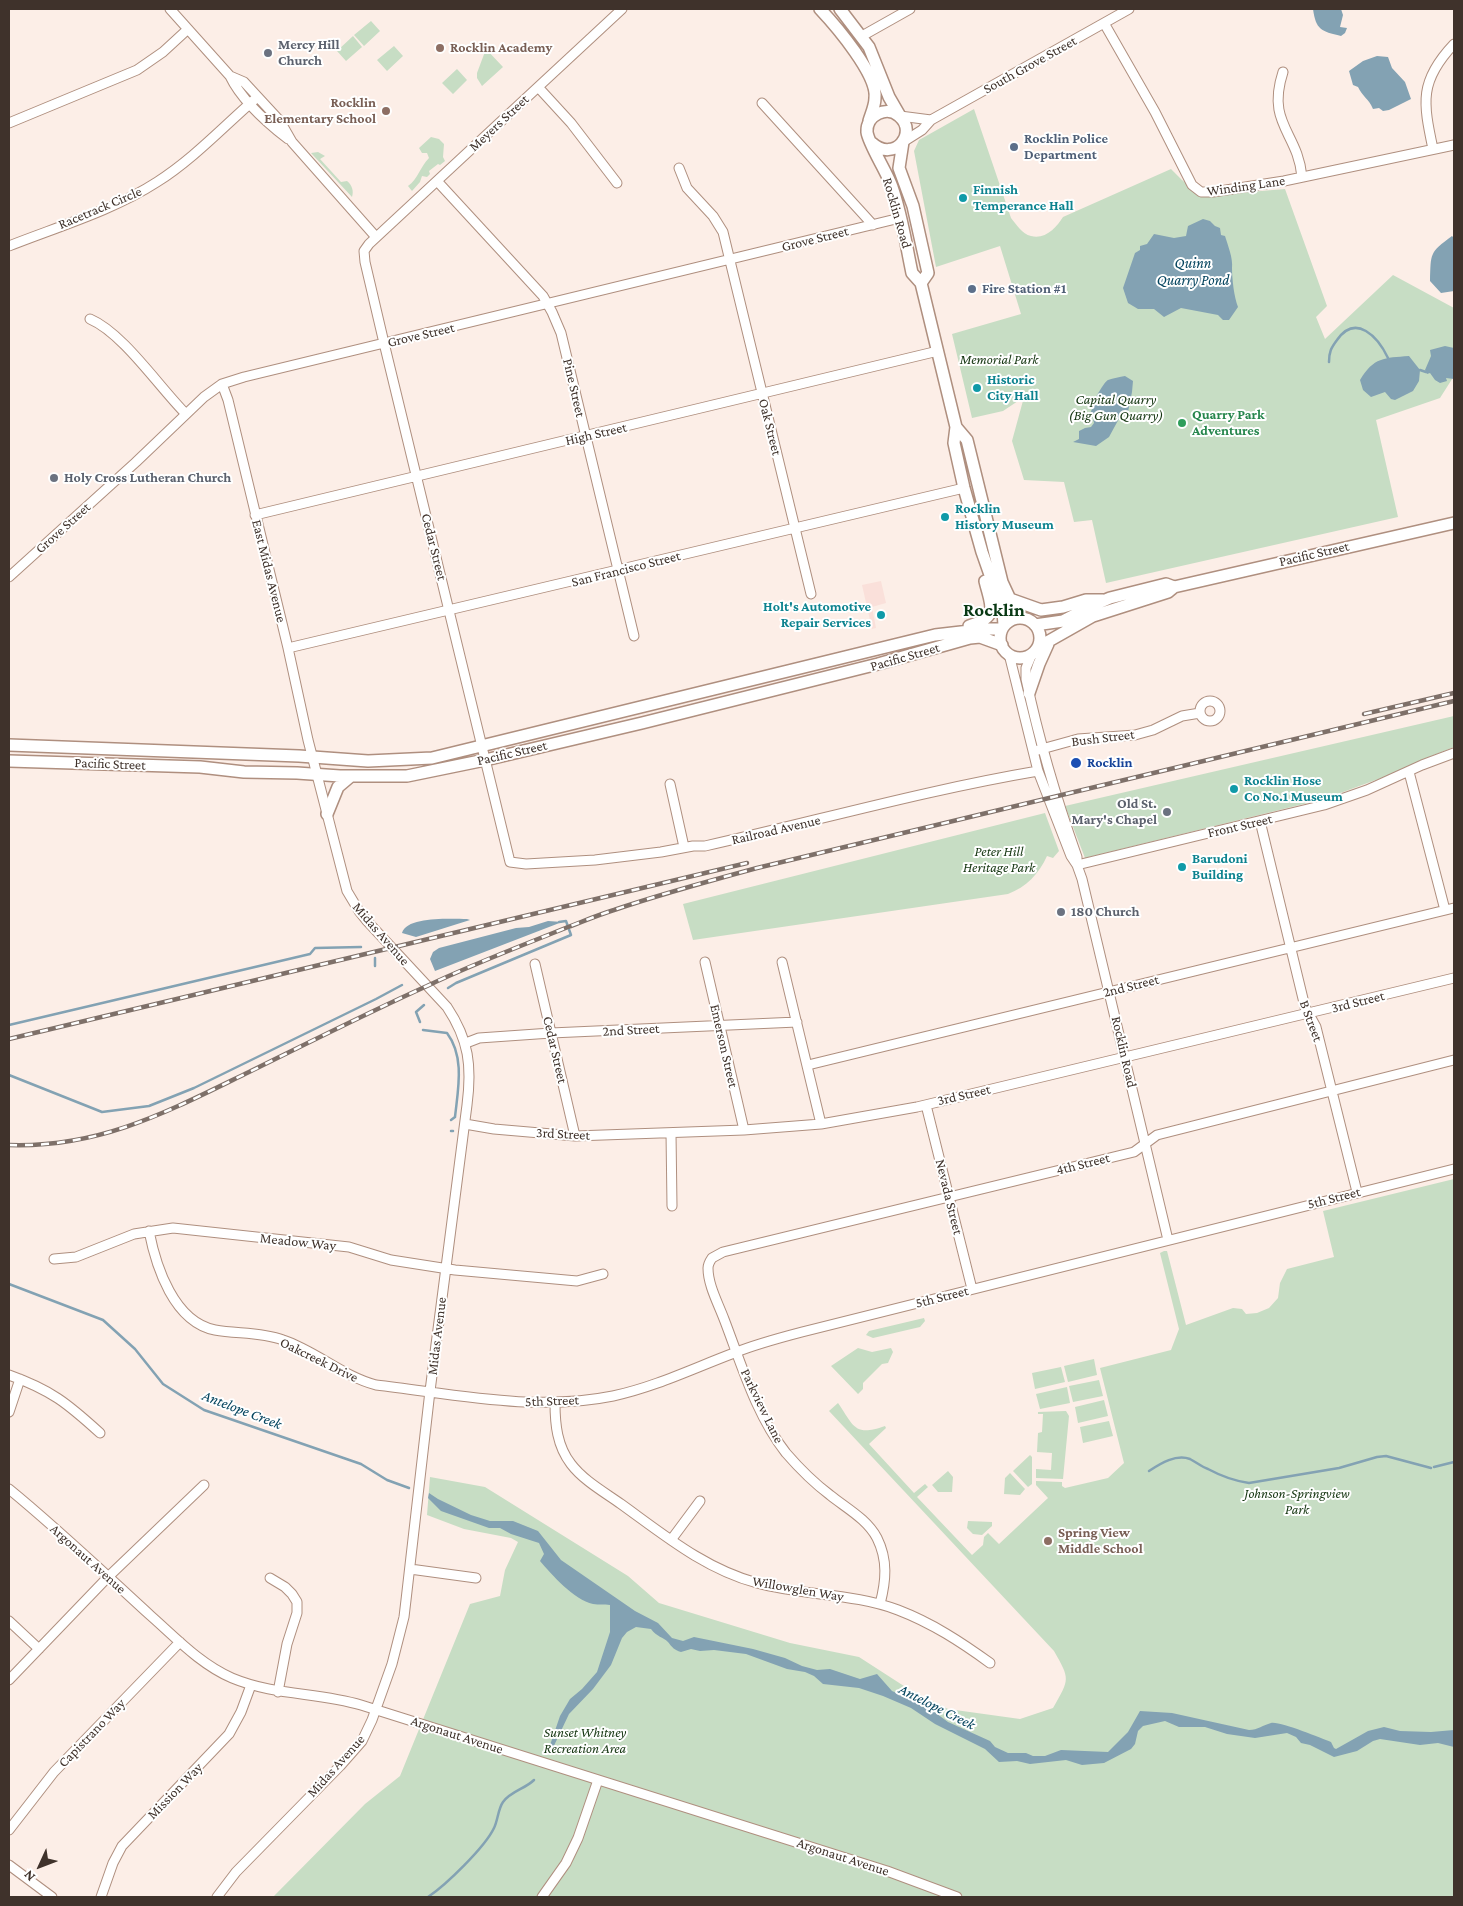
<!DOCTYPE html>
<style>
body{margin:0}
#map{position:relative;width:1463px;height:1906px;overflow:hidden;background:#fceee7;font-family:"Crimson Pro",serif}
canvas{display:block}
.frame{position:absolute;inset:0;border:10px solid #3f322b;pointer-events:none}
.north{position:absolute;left:15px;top:1841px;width:50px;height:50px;-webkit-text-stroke:4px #fff;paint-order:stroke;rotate:227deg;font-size:14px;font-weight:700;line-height:20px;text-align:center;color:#3f322b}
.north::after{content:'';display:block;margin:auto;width:18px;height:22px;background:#3f322b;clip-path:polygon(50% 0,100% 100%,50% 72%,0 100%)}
</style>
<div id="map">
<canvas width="1463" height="1906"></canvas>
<div class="frame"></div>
<div class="north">N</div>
</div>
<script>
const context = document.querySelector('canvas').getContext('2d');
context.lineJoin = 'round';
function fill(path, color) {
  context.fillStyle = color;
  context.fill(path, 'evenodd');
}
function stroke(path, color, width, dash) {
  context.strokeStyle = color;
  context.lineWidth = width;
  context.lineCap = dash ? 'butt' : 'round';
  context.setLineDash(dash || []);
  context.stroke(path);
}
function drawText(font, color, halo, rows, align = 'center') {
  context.font = font + ' "Crimson Pro",serif';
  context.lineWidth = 4;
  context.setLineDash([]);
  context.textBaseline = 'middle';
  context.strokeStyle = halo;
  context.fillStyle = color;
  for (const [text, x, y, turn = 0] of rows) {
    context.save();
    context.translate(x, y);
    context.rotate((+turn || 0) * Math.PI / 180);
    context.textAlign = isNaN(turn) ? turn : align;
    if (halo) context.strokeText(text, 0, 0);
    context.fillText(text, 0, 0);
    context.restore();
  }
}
const industrial = new Path2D(`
 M881,581L886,603L872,607L876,628L872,629L862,585Z`);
const green = new Path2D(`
 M371,21L380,31L364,46L354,35Z
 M353,36L362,47L346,61L337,51Z
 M394,46L403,56L387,71L377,60Z
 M486,49L503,67L482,86L477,78V73Z
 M457,69L467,80L453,94L442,83Z
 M974,109L1011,218C1016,224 1022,234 1031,236C1045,240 1057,227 1063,217L1171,169L1182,180L1201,196L1285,189L1327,306L1316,317L1325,339L1393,275L1454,308V376L1440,398L1376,420L1398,517L1106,583L1092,520L1074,522L1064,482L1024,480L1012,441L1024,397L1003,411L972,418L952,334L1021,314L1000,246L936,267L914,151L919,140Z
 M431,137L439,139L444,144L443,157L445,161L440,165L438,164L429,171L430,174L427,177L422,176L420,182L412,191L408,186C418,179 420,167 429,158L427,153H422L419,148Z
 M318,152L325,156L320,159L341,182L347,181C352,185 354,191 352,197L311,153Z
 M1454,716V747L1421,760L1392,774L1324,799L1085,858L1065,806Z
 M1045,813L1059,851L1053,858L1047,856C1039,874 1026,887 1008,894L693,940L683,904Z
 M1454,1179V1897H273L365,1804L400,1776L470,1604L500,1596L505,1570L518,1542L511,1538L464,1529L427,1515L430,1477L485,1487L628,1576L659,1603L790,1643L859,1657L907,1688L948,1709L1020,1719L1053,1708C1070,1679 1070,1679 1054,1651L829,1411L838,1403C854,1426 854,1437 885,1426L886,1428L869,1444L914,1493L925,1484L928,1487L917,1497L972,1555L983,1545L984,1537L988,1533L999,1544L1048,1498L1036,1485V1481L1062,1482V1486L1065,1488L1108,1478L1124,1463L1100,1368L1171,1350L1179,1329L1160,1253L1164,1251H1167L1186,1325L1233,1308L1242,1309L1246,1314L1257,1313L1269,1308L1278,1298L1280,1283L1287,1269L1334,1257L1323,1211Z
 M924,1318L925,1321L920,1327L873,1338L866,1335L869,1331Z
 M858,1348L872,1352L891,1348L893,1352L888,1363L882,1364L863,1383V1389L858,1394L831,1366Z
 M1094,1359L1097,1375L1068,1382L1064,1366Z
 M1061,1367L1065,1382L1035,1389L1032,1373Z
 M1099,1380L1103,1396L1073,1402L1069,1386Z
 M1067,1387L1070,1403L1040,1409L1036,1394Z
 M1104,1400L1108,1416L1078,1423L1075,1407Z
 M1066,1411L1069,1416L1063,1479L1036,1478V1469L1051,1470L1052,1453L1037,1452L1038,1433L1042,1432L1043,1414H1038V1412Z
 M1109,1421L1113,1436L1083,1443L1080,1427Z
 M1030,1455L1032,1457V1484L1028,1487L1013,1471Z
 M948,1471L953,1477L952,1492H938L932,1485Z
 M1010,1473L1025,1489L1020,1495L1004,1494L1005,1478Z
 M968,1521L992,1522V1526L982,1535L973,1534L967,1528Z`);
const water = new Path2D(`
 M1313,9H1341L1343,15L1340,27L1347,28L1345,33L1341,36C1321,31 1316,30 1313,9Z
 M1377,56L1388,57L1392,68L1405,82L1411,99L1389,110L1383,111L1379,108L1373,109C1369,99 1362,96 1358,87L1353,85L1349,71L1363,61Z
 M1203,219L1210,221L1215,226L1220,228L1221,235L1225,236C1228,246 1233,258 1232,268C1232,279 1234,297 1238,307L1229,320H1223L1218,315L1181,308L1164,317L1154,309H1138L1128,303L1123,288L1135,253L1140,250V246L1147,244L1154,234L1174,238L1186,236L1188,226Z
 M1452,236L1454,238V291L1441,293L1430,281C1431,253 1429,253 1452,236Z
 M1445,346L1454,348V379L1446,378L1447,381L1440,383L1435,380L1430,373L1427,374L1425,370L1431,356L1430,350Z
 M1409,356L1420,370L1419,381L1413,391L1395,400L1391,399L1385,392L1371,397L1363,390L1360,380C1374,357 1384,358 1409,356Z
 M1125,376L1133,381L1132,392L1128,412L1121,415L1109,437L1096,446L1073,442L1079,439V431L1085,428L1091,427L1094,423L1091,411L1094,407L1092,405C1094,400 1104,382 1108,380C1113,378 1120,377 1125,376Z
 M467,919L470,920L416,937L402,933C407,916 451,919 467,919Z
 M548,921L562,922L435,971L430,959L433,952L439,948L516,928L529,927Z
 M429,1493L438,1499L471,1515L490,1521H513L538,1531L561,1560L635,1611L658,1623L672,1638L683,1641L694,1637L753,1649L785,1658L802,1666L817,1670L830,1669L860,1679L877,1674L892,1691L915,1701L921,1706L933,1711L948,1722L990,1741L995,1747L1008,1753H1026L1033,1756H1045L1061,1750L1108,1752L1128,1732L1140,1711L1172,1713L1249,1730C1258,1730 1263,1725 1271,1723C1280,1721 1320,1738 1331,1742L1334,1748L1336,1749L1368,1731L1384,1727L1400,1731L1431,1732L1454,1730V1747L1438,1743L1420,1745L1380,1739L1373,1741L1357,1751L1334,1757L1310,1745L1301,1743L1296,1737L1287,1733L1255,1738L1227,1734L1205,1727H1179L1165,1721L1143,1726L1138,1731L1135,1744L1131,1749L1104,1763L1082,1765L1066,1760L1030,1764L1017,1761L999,1762L985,1749L935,1724L911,1708L883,1696L859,1688L823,1684L814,1676L805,1672L787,1669L746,1654L714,1650L700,1651L691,1649L681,1652C674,1650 672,1647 668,1642C663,1637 657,1637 651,1629L636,1627L627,1632L622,1638L611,1665L593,1689L569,1714L551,1752L548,1751L560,1716L570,1699L582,1689L597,1672L610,1632V1605C604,1604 599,1605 593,1604C574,1600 552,1575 540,1561L544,1554L539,1543L511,1534L500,1528H489L441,1511L428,1498Z`);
const stream = new Path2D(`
 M1329,362C1329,352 1331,348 1337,340C1356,313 1378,337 1388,358
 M1420,370L1426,372
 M375,958V966
 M448,988L456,983L571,935L566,921L559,922
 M420,1022L416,1012L424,1005
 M9,1025L310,954L315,948L361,947
 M423,1030L447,1033C465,1057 458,1089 455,1117L451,1120
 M9,1075L102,1112L149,1106L194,1088L376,999L402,985
 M451,1131H453
 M9,1284L103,1320L135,1349L163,1384L204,1410L361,1464L387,1480L409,1488
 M1434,1467L1454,1462
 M1149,1471C1161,1463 1176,1454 1190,1459C1196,1462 1202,1467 1208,1469C1221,1476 1235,1481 1249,1483L1339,1468L1377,1457L1386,1456L1431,1468
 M428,1897C446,1885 485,1847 494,1828C498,1820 498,1809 503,1802C511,1791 525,1789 534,1780`);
const minor = new Path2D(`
 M170,9L230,76C242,101 266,122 288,139
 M622,9L369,244L364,251L365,262L384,343L510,862L526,864L595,860L661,852L693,846H705C816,821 926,790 1038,771
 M1104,23L1155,112L1192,185L1201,192H1213L1284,181L1454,145
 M862,36L910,9
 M1283,72C1266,124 1298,132 1302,177
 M230,76L244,82L280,121L292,142L376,237
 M538,87L571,123L617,183
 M762,103L873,225
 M900,116L931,120
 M9,123L137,70L163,52L188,29
 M903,142L922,130L931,120L1129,9
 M1433,149C1423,102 1419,81 1454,44
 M679,168L687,188L713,216L723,232L811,594
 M437,181L543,296L552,312L561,333L634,636
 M9,246C57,227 114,210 157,182C192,160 222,128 254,100
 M90,319C123,333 159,387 186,414
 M255,515L938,351
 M9,577L136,462L204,397L222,384L244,377L900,218
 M288,648L964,488
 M1009,654L1038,771L1071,856L1077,865L1082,879L1168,1240
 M1032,654L1026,668V679C1039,740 1056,798 1077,857V865
 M1200 711a10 10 0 1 1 20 0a10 10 0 1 1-20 0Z
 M1038,750L1078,739L1135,735L1153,730L1182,716L1200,713
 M1409,772L1445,910
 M670,784L684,847
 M1260,821L1305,1007L1316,1027L1357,1192
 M1077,865L1324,805L1367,790L1422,765L1454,753
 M705,962L744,1130
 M782,962L821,1124
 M535,964L575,1136
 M466,1043L479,1038L551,1033L797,1022
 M808,1065L1454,908
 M926,1105L972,1289
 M465,1124L494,1129L575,1136L744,1130L821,1124L917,1107L1454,978
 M671,1133L672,1206
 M149,1231C156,1267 174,1322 215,1330C237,1334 261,1332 283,1340C316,1351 342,1376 376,1385C454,1394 534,1412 613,1396C655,1387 694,1368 734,1353C756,1344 779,1338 802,1332L1454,1169
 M54,1259L76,1257L134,1234L173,1228L349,1247L391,1260L455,1270L577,1281L603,1274
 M9,1375C51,1390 67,1403 100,1433
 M555,1403C555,1424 557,1446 571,1464C583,1480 604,1492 621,1504C664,1535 705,1569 757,1583C804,1596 853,1593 898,1610C932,1623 961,1642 990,1663
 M9,1412L20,1379
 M9,1489C58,1529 104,1573 151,1616C176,1638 200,1664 232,1678C275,1696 318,1692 361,1705L887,1871L957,1897
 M671,1540L700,1501
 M410,1569L476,1578
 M270,1578L285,1587L292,1594L297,1602V1613L287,1644L278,1692
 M880,1604C886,1581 888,1560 877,1538C867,1519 846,1508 830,1495C814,1483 799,1468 786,1453C756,1415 741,1363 724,1319C718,1303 708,1285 708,1268C708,1264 710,1261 712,1258L723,1252L1134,1152L1157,1135L1454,1060
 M9,1621L39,1649
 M9,1680L108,1577L204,1485
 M9,1830L54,1772L180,1642
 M9,1865L52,1897
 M101,1897L113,1863L122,1846L229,1734L241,1712L251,1685
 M217,1897L236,1872L340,1766L362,1741L372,1720L392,1664L404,1617L406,1600L430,1391L467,1105C472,1066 469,1040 447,1007L367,921L359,911L347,891L308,740L288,648L228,400L222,384
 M542,1897L566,1863L578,1838L598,1780`);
const major = new Path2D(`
 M820,9C836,26 878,75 875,98C875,106 871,114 869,121
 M840,9L869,47L889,97L900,116
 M903,142L899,168L913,206L928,273L921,283
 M872,143C894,163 919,133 899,116C887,105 866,115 867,132C868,143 888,174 892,187C902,215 906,245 912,273L921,283L956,427L954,443L964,488L982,552L1003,612L1004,625
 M956,427L967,440L1002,582L1015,610L1021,618
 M1010,599L1041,610L1063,607L1086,600H1103
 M1000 638a20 20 0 1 1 40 0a20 20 0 1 1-40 0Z
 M1035,625L1063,621L1096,604L1110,598L1166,584L1174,587L1454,523
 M969,626C1000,617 991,606 985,581
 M1040,646L1093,616L1168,592L1174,587
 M1029,693L1039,664L1048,644
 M9,745L299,756L368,761L432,758L935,635L987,629H1001
 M9,761L200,767L244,772L297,773L340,776H407L485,760L642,723L878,664L970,638L980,637L1002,645
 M327,814L338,787L351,776`);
const rail = new Path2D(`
 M1364,714L1454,693
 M9,1039L747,863
 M9,1145C101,1148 169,1111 249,1072C308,1043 367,1013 427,986C473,964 521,946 568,927C584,921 598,915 614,910C661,894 709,881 757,868L1454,701`);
const markers = [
 [440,48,5,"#8d6e63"],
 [268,53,5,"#6b7280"],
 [386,111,5,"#8d6e63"],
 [1014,147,5,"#5c6f8a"],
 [963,198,5,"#0f9aa8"],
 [972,289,5,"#5c6f8a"],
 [977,388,5,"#0f9aa8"],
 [1182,423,5,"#2e9e5b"],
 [54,478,5,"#6b7280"],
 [945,517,5,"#0f9aa8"],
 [881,615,5,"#0f9aa8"],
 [1076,763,6,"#1a4fb4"],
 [1234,789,5,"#0f9aa8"],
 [1167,812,5,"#6b7280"],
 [1182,867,5,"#0f9aa8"],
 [1061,912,5,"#6b7280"],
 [1048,1541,5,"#8d6e63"]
];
const worshipNames = [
 ["Mercy Hill",278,45],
 ["Church",278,61],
 ["Holy Cross Lutheran Church",64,478],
 ["Old St.",1157,804,"right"],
 ["Mary's Chapel",1157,820,"right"],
 ["180 Church",1071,912]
];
const educationNames = [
 ["Rocklin Academy",450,48],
 ["Rocklin",376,103,"right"],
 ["Elementary School",376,119,"right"],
 ["Spring View",1058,1533],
 ["Middle School",1058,1549]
];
const streetNames = [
 ["South Grove Street",1030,65,-29],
 ["Meyers Street",499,123,-43],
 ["Winding Lane",1246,186,-8],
 ["Racetrack Circle",100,208,-23],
 ["Rocklin Road",897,213,74],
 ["Grove Street",815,239,-14],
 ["Grove Street",421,335,-13],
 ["Pine Street",574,388,77],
 ["Oak Street",770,427,76],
 ["High Street",596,434,-13],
 ["Grove Street",63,528,-42],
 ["Cedar Street",434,547,76],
 ["Pacific Street",1314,554,-13],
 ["San Francisco Street",626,569,-14],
 ["East Midas Avenue",269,571,76],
 ["Pacific Street",905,657,-16],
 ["Bush Street",1103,738,-7],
 ["Pacific Street",512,753,-13],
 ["Pacific Street",110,764,2],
 ["Front Street",1240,826,-13],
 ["Railroad Avenue",776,830,-13],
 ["Midas Avenue",381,934,49],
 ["2nd Street",1131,986,-14],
 ["3rd Street",1358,1002,-14],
 ["B Street",1311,1021,70],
 ["2nd Street",631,1030,-3],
 ["Emerson Street",724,1046,77],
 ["Cedar Street",555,1050,77],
 ["Rocklin Road",1124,1052,77],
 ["3rd Street",964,1095,-13],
 ["3rd Street",563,1134,3],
 ["4th Street",1083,1164,-14],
 ["Nevada Street",949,1197,76],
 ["5th Street",1334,1198,-14],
 ["Meadow Way",298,1242,6],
 ["5th Street",942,1297,-14],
 ["Midas Avenue",437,1336,-83],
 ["Oakcreek Drive",319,1360,26],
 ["5th Street",552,1401,-2],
 ["Parkview Lane",762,1406,64],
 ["Argonaut Avenue",88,1559,42],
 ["Willowglen Way",798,1589,10],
 ["Capistrano Way",92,1733,-46],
 ["Argonaut Avenue",457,1735,18],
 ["Midas Avenue",336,1766,-48],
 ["Mission Way",175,1791,-46],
 ["Argonaut Avenue",843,1857,18]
];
const serviceNames = [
 ["Rocklin Police",1024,139],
 ["Department",1024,155],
 ["Fire Station #1",982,289]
];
const cultureNames = [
 ["Finnish",973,190],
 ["Temperance Hall",973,206],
 ["Historic",987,380],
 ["City Hall",987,396],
 ["Rocklin",955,509],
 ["History Museum",955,525],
 ["Holt's Automotive",871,607,"right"],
 ["Repair Services",871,623,"right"],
 ["Rocklin Hose",1244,781],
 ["Co No.1 Museum",1244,797],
 ["Barudoni",1192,859],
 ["Building",1192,875]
];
const parkNames = [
 ["Memorial Park",999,360],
 ["Capital Quarry",1116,400],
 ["(Big Gun Quarry)",1116,416],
 ["Peter Hill",999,852],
 ["Heritage Park",999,868],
 ["Johnson-Springview",1297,1494],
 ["Park",1297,1510],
 ["Sunset Whitney",585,1733],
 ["Recreation Area",585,1749]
];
const leisureNames = [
 ["Quarry Park",1192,415],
 ["Adventures",1192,431]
];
const transitNames = [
 ["Rocklin",1087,763]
];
const waterNames = [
 ["Quinn",1193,263],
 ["Quarry Pond",1193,280],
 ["Antelope Creek",242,1410,21],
 ["Antelope Creek",937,1707,27]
];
const districtNames = [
 ["Rocklin",994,610]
];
fill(industrial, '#fae0da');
fill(green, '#c7ddc4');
fill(water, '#83a2b3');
stroke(stream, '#83a2b3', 2.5);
stroke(minor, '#af8f7f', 11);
stroke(major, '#af8f7f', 14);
stroke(minor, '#fff', 9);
stroke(major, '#fff', 11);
stroke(rail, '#7e7069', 4.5);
stroke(rail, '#fff', 2.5, [8]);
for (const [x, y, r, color] of markers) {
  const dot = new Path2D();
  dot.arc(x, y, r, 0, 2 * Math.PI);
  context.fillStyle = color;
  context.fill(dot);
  stroke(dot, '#fff', 2);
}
drawText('bold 14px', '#5b616d', '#fff', worshipNames, 'left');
drawText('bold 14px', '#785e54', '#fff', educationNames, 'left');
drawText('14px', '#3f322b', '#fff', streetNames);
drawText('bold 14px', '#4e5e75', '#fff', serviceNames, 'left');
drawText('bold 14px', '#0d838f', '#fff', cultureNames, 'left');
drawText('italic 14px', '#143510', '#fff', parkNames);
drawText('bold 14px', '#27864d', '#fff', leisureNames, 'left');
drawText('bold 14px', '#164399', '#fff', transitNames, 'left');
drawText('italic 15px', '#04445e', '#fff', waterNames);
drawText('bold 19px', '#083813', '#fff', districtNames);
</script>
